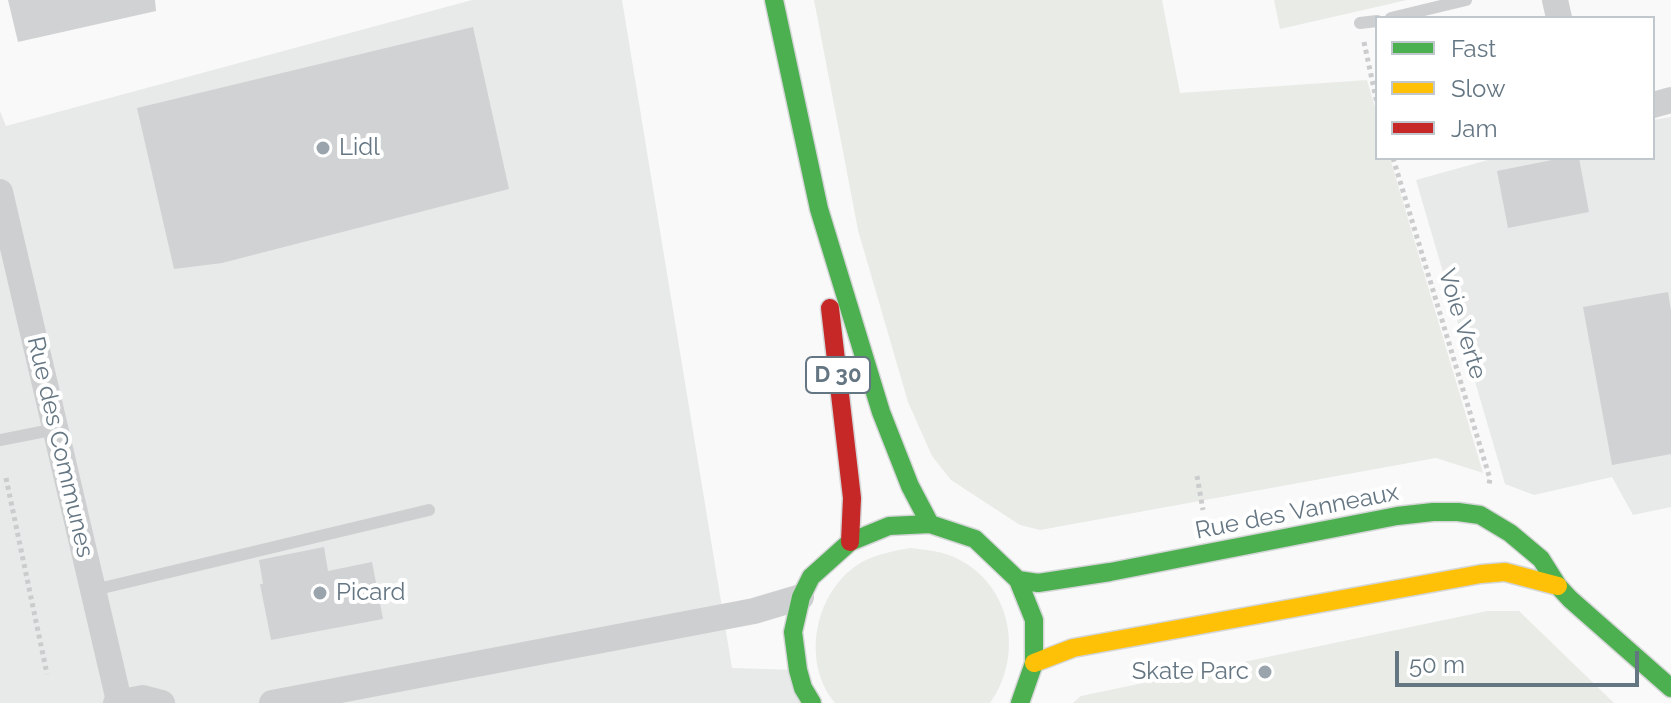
<!DOCTYPE html>
<style>
body{margin:0}
#map{position:relative;width:1671px;height:703px;overflow:hidden;background:#f9f9f9;font-family:Raleway,sans-serif}
canvas{display:block}
.legend{position:absolute;left:1375px;top:16px;width:280px;height:144px;box-sizing:border-box;background:#fff;border:2px solid #c1c8cd;margin:0;padding:10px 14px;list-style:none;font-size:24px;color:#657683}
.legend li{display:flex;align-items:center;gap:16px;height:40px}
.legend b{width:40px;border:2px solid #c1c8cd}
.scale{position:absolute;left:1395px;top:651px;width:244px;height:36px;box-sizing:border-box;border:4px solid #657683;border-top:0;padding-left:10px;font-size:24px;line-height:28px;white-space:nowrap;color:#657683;-webkit-text-stroke:6px #fff;paint-order:stroke}
</style>
<div id="map">
<canvas width="1671" height="703"></canvas>
<ul class="legend">
<li><b style="height:10px;background:#4caf50"></b>Fast</li>
<li><b style="height:10px;background:#ffc107"></b>Slow</li>
<li><b style="height:10px;background:#c62828"></b>Jam</li>
</ul>
<div class="scale">50 m</div>
</div>
<script>
const context = document.querySelector('canvas').getContext('2d');
context.lineJoin = 'round';
function fill(path, color) {
  context.fillStyle = color;
  context.fill(path, 'evenodd');
}
function stroke(path, color, width, dash) {
  context.strokeStyle = color;
  context.lineWidth = width;
  context.lineCap = dash ? 'butt' : 'round';
  context.setLineDash(dash || []);
  context.stroke(path);
}
function drawText(font, color, halo, rows, align = 'center') {
  context.font = font + ' Raleway,sans-serif';
  context.lineWidth = 8;
  context.setLineDash([]);
  context.textBaseline = 'middle';
  context.strokeStyle = halo;
  context.fillStyle = color;
  for (const [text, x, y, turn = 0] of rows) {
    context.save();
    context.translate(x, y);
    context.rotate((+turn || 0) * Math.PI / 180);
    context.textAlign = isNaN(turn) ? turn : align;
    if (halo) context.strokeText(text, 0, 0);
    context.fillText(text, 0, 0);
    context.restore();
  }
}
const built = new Path2D(`
 M472,0H622L732,668L798,670L812,703H0V111L6,126Z
 M1671,117V507L1633,515L1612,477L1534,495L1505,484L1416,180L1495,158H1653V120Z`);
const green = new Path2D(`
 M814,0H1162L1180,93L1367,80L1377,114V158H1390L1483,473L1436,458L1040,530L1020,525L951,480L932,456L908,402L858,230Z
 M1274,0H1407L1280,29Z
 M910,548C926,550 943,551 958,559C1012,586 1024,656 990,703H835C800,661 815,589 862,562C877,554 893,551 910,548Z
 M1487,611H1519L1614,703H1073L1081,696Z`);
const building = new Path2D(`
 M8,0H155L156,11L18,42Z
 M473,27L509,189L222,263L174,269L137,108Z
 M1562,158H1579L1589,212L1508,228L1497,171Z
 M1668,292L1671,311V454L1612,465L1583,307Z
 M324,547L328,571L372,562L383,619L271,640L260,584H263L259,560Z`);
const path = new Path2D(`
 M1364,42L1377,103
 M1393,158L1490,479L1489,484
 M1197,476L1203,510
 M6,478L47,674`);
const lane = new Path2D(`
 M1391,18L1466,0
 M1360,23L1377,21
 M0,440L56,429
 M94,590L429,510`);
const street = new Path2D(`
 M1555,0L1559,18
 M1653,105L1671,100
 M0,192L119,701
 M116,703L143,698L162,703
 M272,703L754,611L801,597`);
const fast = new Path2D(`
 M774,0L819,209L881,412L910,486L930,524
 M1018,580L1038,583L1110,572L1397,516L1433,512H1458L1480,515L1510,533L1541,559L1558,586L1570,599L1671,688
 M812,703L803,688L798,670L793,632L801,597L811,577L850,542L889,526L930,524L975,539L1018,580L1034,620V663L1020,703`);
const slow = new Path2D(`
 M1034,663L1073,648L1481,574L1505,572L1558,586`);
const jam = new Path2D(`
 M830,308L852,498L850,542`);
const markers = [
 [323,148,8,"#99a4ac"],
 [320,593,8,"#99a4ac"],
 [1265,672,8,"#99a4ac"]
];
const shields = [
 [838,375,64]
];
const shieldNames = [
 ["D 30",838,375]
];
const poiNames = [
 ["Lidl",339,148],
 ["Picard",336,593],
 ["Skate Parc",1249,672,"right"]
];
const streetNames = [
 ["Voie Verte",1462,324,73],
 ["Rue des Communes",60,447,77],
 ["Rue des Vanneaux",1297,512,-11]
];
fill(built, '#e8e9e9');
fill(green, '#e8ebe6');
fill(building, '#d0d2d3');
stroke(fast, '#d5d6d7', 21);
stroke(slow, '#d5d6d7', 21);
stroke(jam, '#d5d6d7', 21);
stroke(path, '#cbcccd', 5, [4, 4]);
stroke(lane, '#cecfd0', 12);
stroke(street, '#cecfd0', 26);
stroke(fast, '#4caf50', 18);
stroke(slow, '#ffc107', 18);
stroke(jam, '#c62828', 18);
for (const [x, y, r, color] of markers) {
  const dot = new Path2D();
  dot.arc(x, y, r, 0, 2 * Math.PI);
  context.fillStyle = color;
  context.fill(dot);
  stroke(dot, '#fff', 3);
}
for (const [x, y, w] of shields) {
  const box = new Path2D();
  box.roundRect(x - w / 2, y - 18, w, 36, 6);
  context.fillStyle = '#fff';
  context.fill(box);
  stroke(box, '#657683', 2);
}
drawText('bold 22px', '#657683', null, shieldNames);
drawText('24px', '#657683', '#fff', poiNames, 'left');
drawText('24px', '#657683', '#fff', streetNames);
</script>
